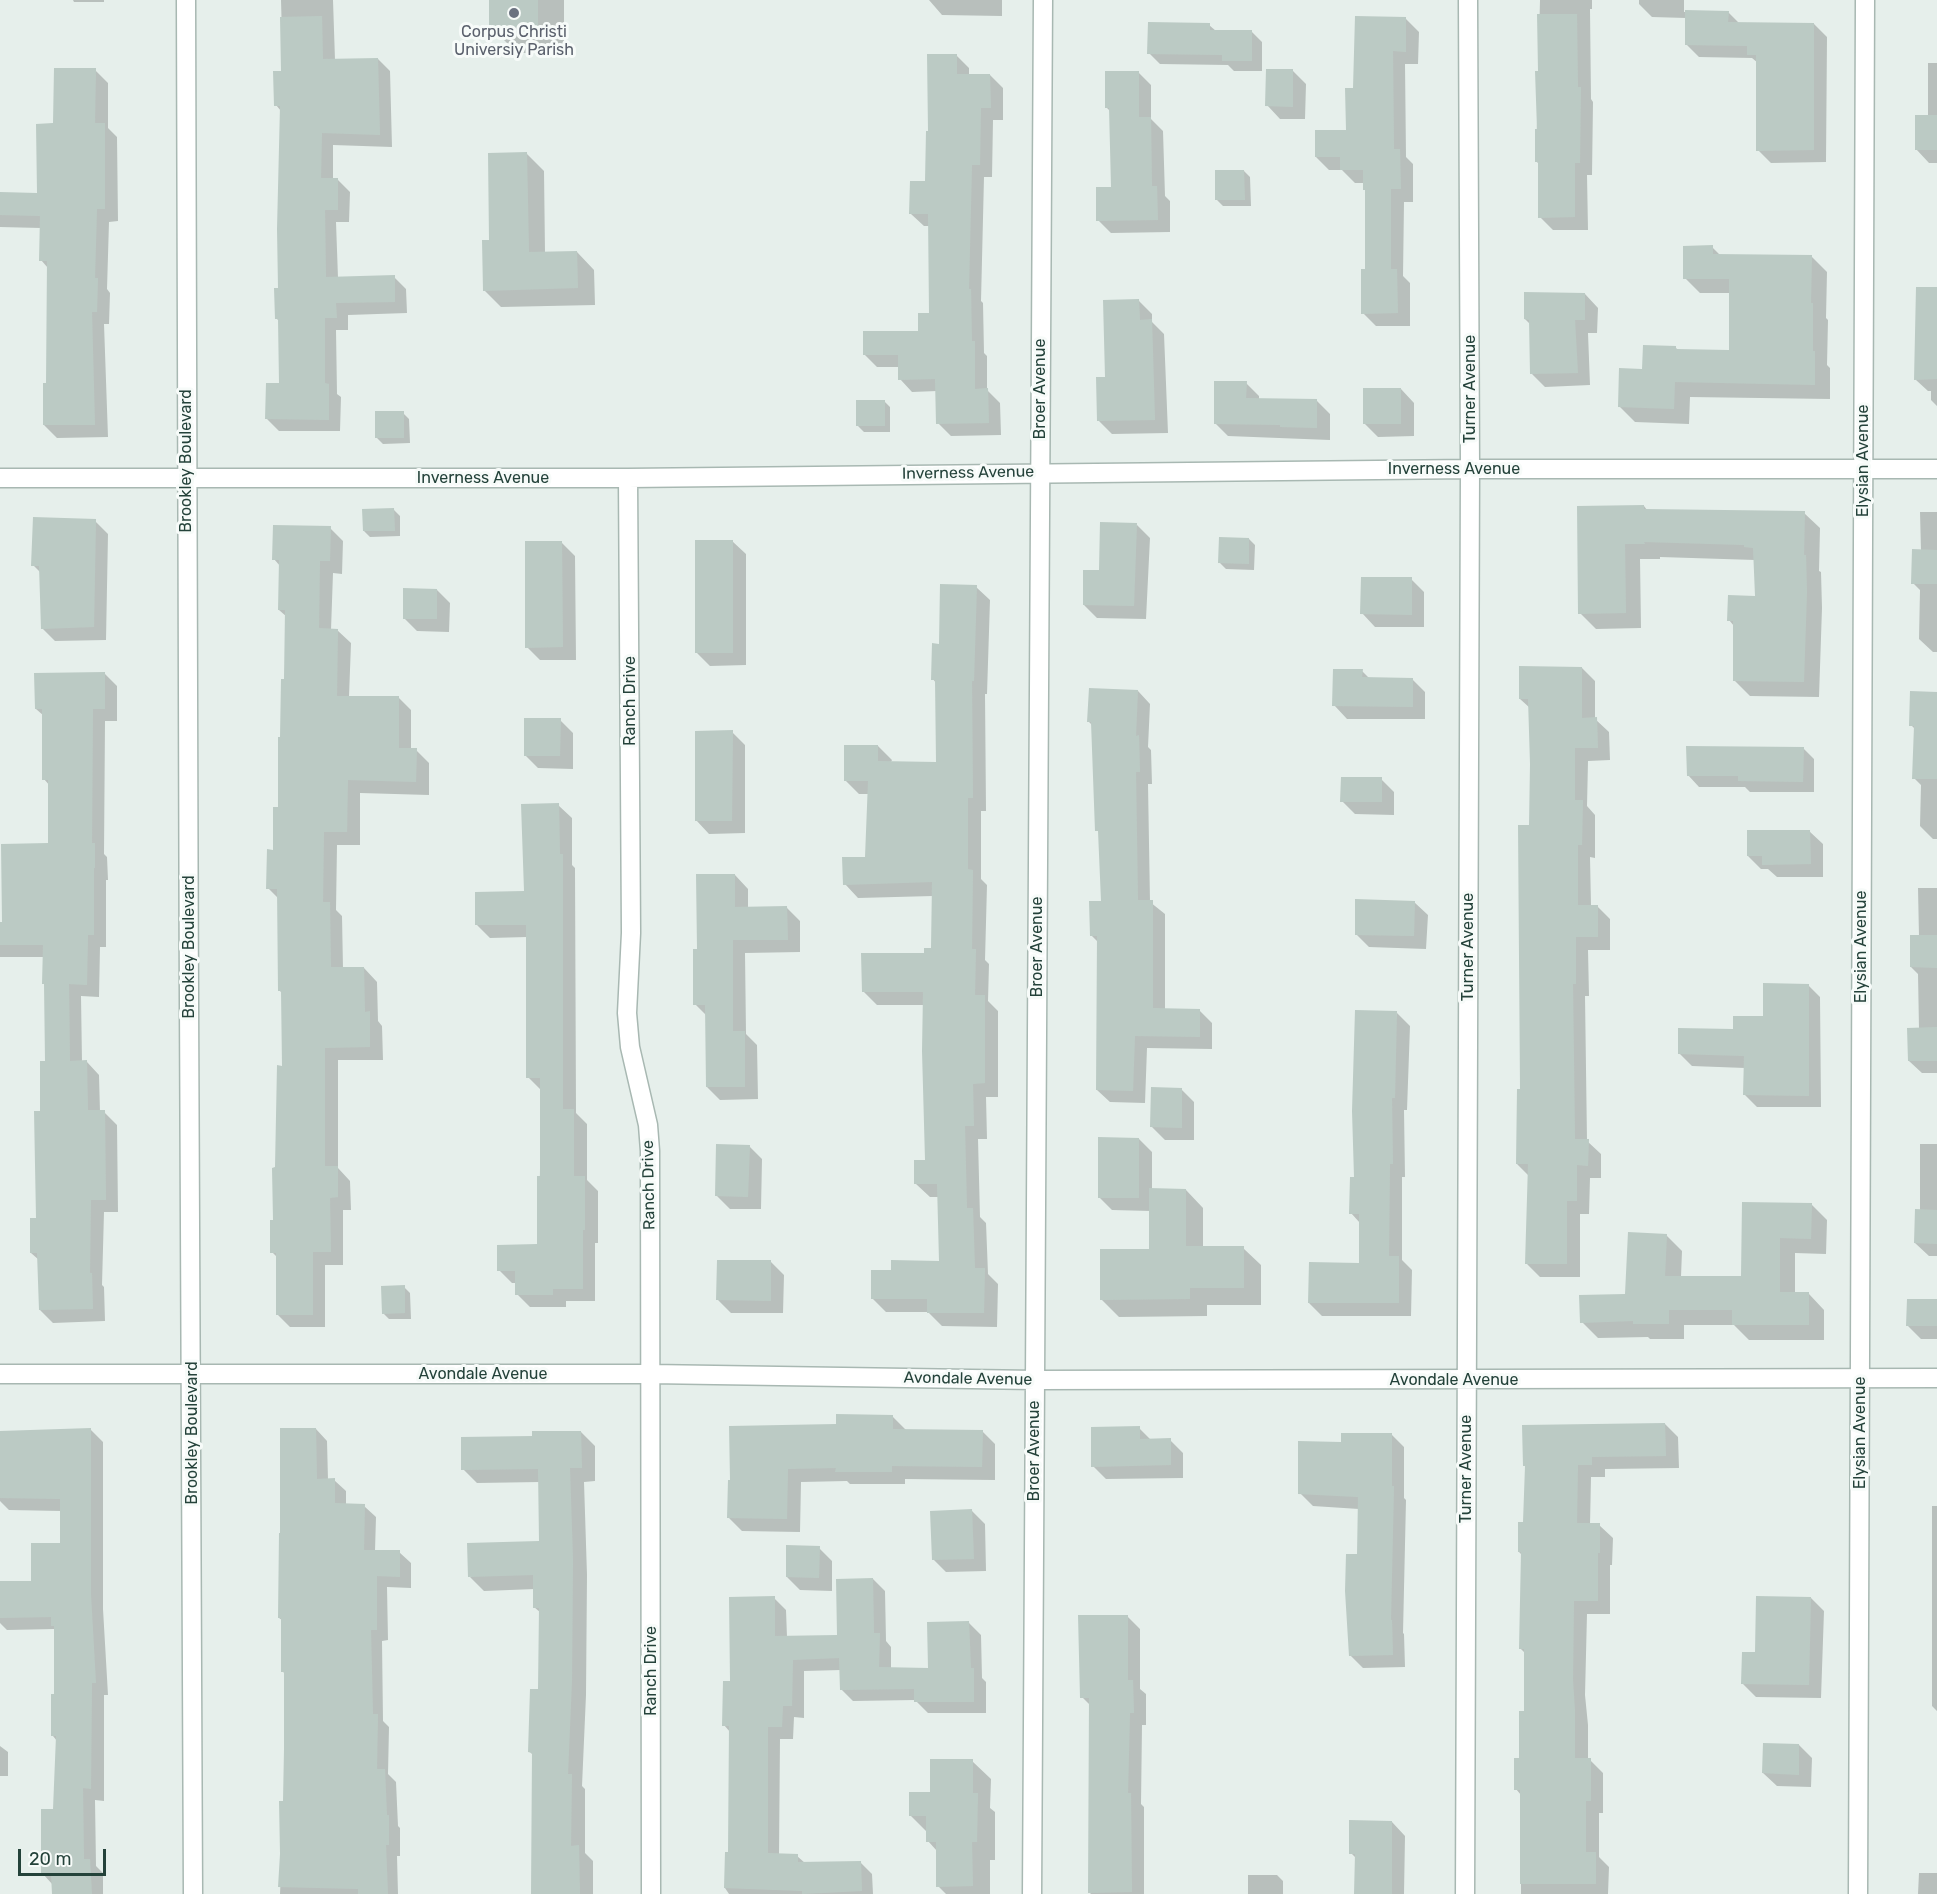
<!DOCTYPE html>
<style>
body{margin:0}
#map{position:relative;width:1937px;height:1894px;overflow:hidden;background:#e6efeb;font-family:Rubik,sans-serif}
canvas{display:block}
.scale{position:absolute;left:18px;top:1849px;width:88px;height:27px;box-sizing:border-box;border:3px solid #24423a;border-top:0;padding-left:8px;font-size:18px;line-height:21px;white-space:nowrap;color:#24423a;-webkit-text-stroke:4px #f7fbf9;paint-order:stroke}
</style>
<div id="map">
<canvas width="1937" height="1894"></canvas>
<div class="scale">20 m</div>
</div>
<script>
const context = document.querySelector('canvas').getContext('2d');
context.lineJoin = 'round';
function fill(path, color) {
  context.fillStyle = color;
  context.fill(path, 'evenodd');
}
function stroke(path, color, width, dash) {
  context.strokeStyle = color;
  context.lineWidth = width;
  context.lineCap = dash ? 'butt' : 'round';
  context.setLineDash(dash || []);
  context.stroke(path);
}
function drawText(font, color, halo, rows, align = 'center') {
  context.font = font + ' Rubik,sans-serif';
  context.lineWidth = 6;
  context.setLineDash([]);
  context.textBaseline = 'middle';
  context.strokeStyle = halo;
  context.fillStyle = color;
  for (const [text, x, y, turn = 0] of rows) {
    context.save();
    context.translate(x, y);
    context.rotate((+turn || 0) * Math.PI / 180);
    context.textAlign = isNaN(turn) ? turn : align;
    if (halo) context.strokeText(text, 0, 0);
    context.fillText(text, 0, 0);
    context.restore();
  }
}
const shadow = new Path2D(`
 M73,0H104V2H74Z
 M281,0H333L335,60L378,59L390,71L392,147L333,145V180H338L350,192L349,222H336L338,278L394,277L406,289L407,313L348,315V330H336L337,394L341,397L340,431H279L267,419L280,384V322L276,318L279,290L281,111L276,105L283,72Z
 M491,0H564V53H517L491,27Z
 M929,0H1002V16L942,15Z
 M1540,0H1592V9H1590L1591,99L1593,102L1592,175H1587L1588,230H1553L1540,217L1539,164L1536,161Z
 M1639,0H1684V12H1728L1740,24H1814L1827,37L1826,162L1771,163L1758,150V63L1752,58L1699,57L1686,44V18L1652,17L1639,4Z
 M1406,19L1419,32L1418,64H1405L1406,157L1413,164V202H1404L1403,276L1410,283V326H1376L1363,313L1366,270L1367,191L1365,183H1355L1342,170H1329L1316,157L1347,131L1355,90Z
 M1209,25L1216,31H1251L1262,42V71H1234L1228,65L1160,64L1149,53Z
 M956,55L969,68V76L990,75L1003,88V120H993L992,177H984L981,301L983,303L984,353L987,356V390L1000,403L1001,435L951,436L938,423L937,391L912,392L900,379L899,367H877L864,354L920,333L930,314L929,226H924L911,214L926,183L929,133Z
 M1928,63H1937V163H1929L1916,149L1928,117Z
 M95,70L108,83V128L117,137L118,221L109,222L107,289L110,293L109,324H104L108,437L57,438L44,425L48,384V268L41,260V228L0,227V194L38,195L55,125Z
 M1293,71L1306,84L1305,119H1280L1267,105Z
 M1138,72L1151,85V119L1163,131L1165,196L1170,201V232L1111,233L1098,220L1112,189L1111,112L1107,108Z
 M527,154L544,171L545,253L577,252L594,270L595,305L501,307L484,290L490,241Z
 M1244,171L1250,177L1251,206H1223L1217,200Z
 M1712,247L1721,256H1811L1827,272L1826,318L1828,320L1827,365L1830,368V399L1690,397L1689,424L1635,422L1619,406L1643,370L1676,348L1678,350L1730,351V293H1700L1685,278Z
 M1585,294L1598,308L1597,333H1588L1590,385L1545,387L1532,374L1530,324L1525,319Z
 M1139,301L1152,314V322L1164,334L1168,433L1112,434L1099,421L1106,379Z
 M1937,303V406L1931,400V391H1928L1916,380Z
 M1246,383L1259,396V400L1317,401L1330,414V440L1228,436L1215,423Z
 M1401,389L1414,403V436L1378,437L1364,423Z
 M884,401L890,407V432H864L858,426Z
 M403,413L409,419L410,443L383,444L377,438Z
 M1644,506L1647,510L1804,513L1820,528L1819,571L1821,572L1822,608L1819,697L1750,696L1734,680V626L1729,620L1756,597L1755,560L1660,557V559H1640L1641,628L1596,629L1580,613Z
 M394,510L400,516V536L370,537L364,531Z
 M1920,512H1937V652H1933L1919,639L1920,590L1913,583L1921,551Z
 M95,521L108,534L106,640L55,641L42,628L41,573L33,565Z
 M1137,525L1150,538L1146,619L1097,618L1084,605Z
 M330,528L343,541L342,574L333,573L331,630H337L351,643L349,697H398L411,710V750H416L429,763V795L360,793V845H337L336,910L342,916L343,969L364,968L377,982L378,1021L382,1026L383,1060H338V1168L350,1181L351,1210H343V1265H325V1327H290L277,1314L278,1258L272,1252L284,1067L282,993L279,990L278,898L268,888L275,851L279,808L287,617L279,610L280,566L274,559Z
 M1249,539L1255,545L1254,570L1226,569L1220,563Z
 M732,541L746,554V665L710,666L697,653Z
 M562,543L575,556L576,660H540L527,647Z
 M1411,579L1424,592V627H1375L1362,613Z
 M976,587L990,600L987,694H985L986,811H981V879L987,885L985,960L989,964L988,1001L998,1011V1097H986L987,1139H978L980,1217L986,1223L988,1274L998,1284L997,1327L942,1326L928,1312H886L872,1298L892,1272L940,1262L939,1197H930L916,1184L927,1161L924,1005H877L863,991L932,950L933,896L858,898L845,884L867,858L869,794H859L845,780L878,746L892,760L891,762L937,763L936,683L933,679L940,645Z
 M437,590L450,603L449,632L417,631L404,618Z
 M1582,668L1595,681V719L1609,732L1610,760L1588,761L1587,806L1595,815V858L1590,857L1591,906H1597L1610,919V950H1588L1589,996H1585L1587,1141L1601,1154V1178H1590L1589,1214H1580V1277H1540L1527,1264L1529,1176L1517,1164L1531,827L1530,708L1520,699Z
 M1362,671L1370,679H1412L1425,692V719H1347L1334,705Z
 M105,674L117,686V721H105L104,854L107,857L108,880H106V947H100L99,997L81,996L82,1062H87L99,1075L100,1112H104L117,1125L118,1212H104L102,1285L104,1287L105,1321L53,1323L40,1310L39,1260L31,1253L37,1220L42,1112L47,1062L44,957H0V924H4L50,845V786L44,779V716L36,709Z
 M1138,691L1150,704L1148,747L1151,750L1152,784H1148L1150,902L1165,914V1010H1199L1212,1023V1049L1147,1048L1145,1103L1110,1102L1097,1090L1098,942L1091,935L1102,902L1100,833L1097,830L1093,726L1089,722Z
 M1937,693V839H1933L1920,826L1921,785L1914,778L1915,729L1911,725Z
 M560,720L573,733V769L538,768L525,755Z
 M732,732L745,745V833L709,834L696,820Z
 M1803,748L1814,759V792H1750L1745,787H1699L1688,775Z
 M1381,779L1394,792V815L1355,814L1342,801Z
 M558,805L572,818V865L575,868L576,1113L587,1124V1180L598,1191V1243H595V1301H566V1307H530L517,1294V1283H512L499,1270L539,1245L541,1090L528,1077L527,937L490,938L477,925L525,892Z
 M1809,831L1823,844V877H1777L1768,869H1761L1748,856Z
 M735,875L748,889V908H787L800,921V952L745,953L746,1034L757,1045L758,1099L720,1100L707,1087V1016L695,1004L698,950Z
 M1918,888H1937V1073H1922L1909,1061L1919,1029L1918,974L1911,967L1919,937Z
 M1414,902L1428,915L1426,949L1369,947L1356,934Z
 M1808,985L1820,997L1821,1107H1757L1745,1095V1068L1692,1066L1679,1053L1764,1018Z
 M1397,1013L1410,1026L1407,1110H1404L1405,1177H1402V1260L1412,1270L1411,1316H1322L1309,1303L1360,1265V1223L1351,1213L1355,1179Z
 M1181,1089L1194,1102V1140H1165L1152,1127Z
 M1139,1139L1152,1152V1190H1186L1203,1208V1248H1243L1261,1265V1305H1207V1316L1119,1317L1102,1300L1150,1250L1151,1211L1112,1210L1099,1197Z
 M1920,1144H1937V1256H1929L1915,1243L1920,1211Z
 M749,1146L762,1159L761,1209H730L717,1196Z
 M1811,1204L1827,1220L1826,1254L1795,1253V1294H1809L1824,1310V1340H1749L1734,1325H1684V1339H1650L1648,1337L1598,1338L1582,1322L1626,1295L1666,1235L1682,1251L1681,1277H1743Z
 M771,1262L784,1275L783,1313H731L718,1300Z
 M404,1287L410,1293L411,1319H389L383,1313Z
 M1937,1301V1339H1921L1908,1326Z
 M893,1417L906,1430L982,1431L995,1444V1480L905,1479V1484H850L847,1481L801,1482L800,1532L742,1531L729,1518L838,1426Z
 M1665,1424L1678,1437L1679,1468L1605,1469V1477H1591L1590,1525H1599L1613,1538L1612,1565H1610V1614H1587L1585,1695L1588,1725V1760H1590L1603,1773V1813H1599V1857L1609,1867L1608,1894H1521V1795L1516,1789L1525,1712V1653L1520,1648L1522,1555L1519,1552L1525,1524L1527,1468Z
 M1139,1428L1151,1440H1170L1183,1453V1478L1106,1479L1093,1466Z
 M90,1429L103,1442V1609L108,1695H104V1801L95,1800L96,1866L103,1873V1894H54L53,1885L43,1874L54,1811L57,1741L53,1736L56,1696L55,1629L7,1630L0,1623V1583H32L62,1545V1511L9,1510L0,1501V1432Z
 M316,1429L327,1441L328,1480H334L346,1491V1505L364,1506L376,1517L375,1551L399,1552L411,1563V1588L387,1587L388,1640L382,1641L383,1721L389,1727L388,1774L396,1782L398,1826L400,1828V1856H397L398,1894H280L284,1802L286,1674L283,1672L282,1620L279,1618Z
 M581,1432L595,1446V1481L584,1482L587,1575L586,1695L582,1786L585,1789V1853L593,1861V1894H533V1755L530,1752L540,1691L541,1613L534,1607L535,1589L484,1591L470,1577L541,1543L540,1482L477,1483L463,1469L533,1438Z
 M1392,1435L1404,1447V1498L1406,1500L1403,1633L1404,1634L1405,1667L1363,1668L1350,1655L1359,1556V1509L1313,1506L1300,1493L1343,1444Z
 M1932,1506H1937V1711L1932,1706Z
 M972,1511L985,1524L986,1571L946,1572L933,1559Z
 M819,1548L832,1561V1591L800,1590L787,1577Z
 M873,1579L885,1591L886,1641L891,1647V1669H929L969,1623L981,1635L982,1678L986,1682V1713H928L915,1700L853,1701L841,1689V1670L804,1671V1718L794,1717L793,1739H780L779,1855L797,1856L805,1863L860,1862L872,1874L873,1894H729L725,1888L729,1854L730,1732L724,1725L732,1683L774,1598L786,1610L787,1637L838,1636Z
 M1811,1598L1824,1611L1821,1698L1756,1697L1743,1684L1757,1654Z
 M1127,1616L1140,1629V1689L1146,1694V1725H1142L1141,1804L1144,1807V1894H1091L1089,1892L1090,1705L1082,1697Z
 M1799,1745L1812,1758L1811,1787L1777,1786L1763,1773Z
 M0,1746L8,1752V1776H0Z
 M972,1761L991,1779L990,1808L995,1812V1860H990V1894H946L938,1886L937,1851L928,1841V1833L910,1815L932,1793Z
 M1392,1822L1405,1836L1404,1894H1356L1357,1859L1351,1853Z
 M1919,1873H1937V1894H1918Z
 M1248,1875H1277L1283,1881V1894H1248Z`);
const building = new Path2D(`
 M489,0H538V27H489Z
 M1685,10L1729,11L1728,22L1814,23V150L1756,151V55H1747V46L1685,45Z
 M1537,14H1577L1578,87H1581L1580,163H1575V217L1538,218V162H1535V129H1537L1535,71H1538Z
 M322,16L323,59L378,58L380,135L322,133L321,178H338V210H325L326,277L395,275V302L336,303L337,318H325V383L329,384V420L265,419L266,383H279L278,319H275L274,288H278L277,229L280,106H274L273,71H281L280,17Z
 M1355,16L1406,17V52L1393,51L1394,149H1400L1401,189H1391V269H1397L1398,313L1361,314V269H1365V190H1363V170H1340V157H1315V130H1346L1345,88H1353Z
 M1148,22L1210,23V30H1252V61H1222V55L1147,54Z
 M927,54H957V74H990L991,108H981L980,165H972L969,289H971L972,341H975V389L988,388L989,423L936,424L935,379L898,380V355H863V331H918V313H929L928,214H909L910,181H925L926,131H928Z
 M54,68H96L95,123H105V209H97L95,278H98L97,312H92L95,425H43V383H46L47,261H39L40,216L0,215V192L37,193L36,124L53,123Z
 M1266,69H1293V107L1265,106Z
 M1105,71H1139V117H1151L1152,186H1157L1158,220L1096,221V187H1111L1109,108H1105Z
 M1915,115H1937V150H1915Z
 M527,152L529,252L577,251L578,288L483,291L482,240H489L488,153Z
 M1215,170H1244L1245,200H1215Z
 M1713,245V254L1812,255L1811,303H1813V351H1815V385L1675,382L1674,409L1618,407L1619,368L1642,369L1643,345L1676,346V349L1729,350V279H1683V246Z
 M1916,287H1937V379L1914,380Z
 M1524,292L1585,293V320H1575L1578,373L1530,374L1529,320L1524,319Z
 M1139,299L1140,320L1152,319L1155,420L1097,421L1096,377H1105L1103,300Z
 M1214,381H1247L1246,398L1317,399V428L1280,427V425L1214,424Z
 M1363,388H1401V424H1363Z
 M856,400H885V426H856Z
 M375,411H404V438H375Z
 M1644,505V509L1805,511L1804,555H1806L1807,592L1804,682L1733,681V621H1727L1728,595L1755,596L1753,548L1744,547V545L1644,542L1645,544H1625L1626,613L1578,614L1577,506Z
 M394,508L395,531H363L362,509Z
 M33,517L96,519L94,627L41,629L39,566H31Z
 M1100,522L1137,523L1134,606L1083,605V570H1099Z
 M273,525L331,526L330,561H320L319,628L338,629L337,696H399V748H417L416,782L348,780L347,832H324L323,902H330L331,967H364L365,1012L370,1011V1047L325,1048V1166H338V1197L330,1198L331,1252H313V1315H276V1253H270V1220H273L272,1168L275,1167L277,1065L282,1066L281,991H278L277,889H266L267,849L273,850V807H278V737H280L281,679H284L285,610H278L279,560H272Z
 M1219,537L1249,538V564L1218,563Z
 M695,540H733V653H695Z
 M525,541H562L563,647L525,648Z
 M1912,549L1937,550V584H1911Z
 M1361,577H1412V615L1360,614Z
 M940,584L977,585L974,681H972L973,798H968V869L973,870L972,949H976L975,995H985V1083L973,1084L974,1126H965L967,1208H973L975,1268H985L984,1313H927V1299H871V1270H891V1260L939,1261L937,1184H914V1160H925L922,1051L923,992H862L861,953H924V948H931L932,882L843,885L842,857H865L868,781H844V745H878V761L936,762L935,680H931L932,643L939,644Z
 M403,588L437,589V619H403Z
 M1519,666L1582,667V718L1597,717L1598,748H1575V800H1583L1582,845H1578V905H1598V937H1576V984H1573L1575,1139H1589L1588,1166L1577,1165V1201H1567V1264H1525L1528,1164H1516L1517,1089H1520L1518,825H1529L1530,764L1528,699H1519Z
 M1333,669H1363L1362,677L1413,678V707L1332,706Z
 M105,672V709H93L92,843H95V868H94V935H88L87,985L69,984L70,1061L87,1060L88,1110H105L106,1200H91L90,1273H92L93,1309L39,1310L37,1253H30V1218H36L34,1111H40V1061H45L44,984H42L43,945H0V922H2L1,844L48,843V780H42V709H35L34,673Z
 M1089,688L1138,690L1136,736L1139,735L1140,772H1136L1138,900H1153V1008L1200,1009V1037L1135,1036L1133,1091L1096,1090L1097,936H1090L1089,901H1101L1098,831H1095L1091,722H1087Z
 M1910,691L1937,692V779H1912L1914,726H1909Z
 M524,718H561L560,756H524Z
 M733,730L732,821H695V731Z
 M1686,746L1804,747L1803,782L1738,781V776H1687Z
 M1341,777H1382V802H1340Z
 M559,803L560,854H563V1109H574V1176H585V1230H583V1289H553V1295H515V1271H497V1245L537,1244V1176H540V1078H526V925H475V892L524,891L521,804Z
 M1747,830H1810L1811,864L1762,865V856H1747Z
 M696,874H735V907L787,906L788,940H733V1031H745V1087H706L705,1005H693V949H697Z
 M1355,899L1415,901L1414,936L1355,935Z
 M1910,935H1937V968L1910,967Z
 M1763,983L1809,984V1096L1743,1095L1744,1056L1678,1054V1028L1733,1029V1016H1763Z
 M1355,1010L1397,1011L1395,1098H1392L1393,1164H1390L1389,1256H1399V1303H1308L1309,1262L1359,1263V1214H1349L1350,1177H1354L1352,1111Z
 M1937,1027V1061H1908L1907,1028Z
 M1151,1087L1182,1088V1128L1150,1127Z
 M1098,1137L1139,1138V1198H1098Z
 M716,1144L750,1145L748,1197L715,1196Z
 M1149,1188L1186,1189V1246H1244V1288H1190V1299L1100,1300V1249H1149Z
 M1742,1202L1812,1203L1811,1239L1780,1238V1292H1809V1325H1732V1310H1669V1324H1633V1321L1580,1323L1579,1295L1625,1294L1628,1232L1667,1234L1665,1276H1741Z
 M1915,1209L1937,1210V1244L1914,1243Z
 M717,1260H771V1301L716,1300Z
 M405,1285V1313L382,1314L381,1286Z
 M1907,1299H1937V1326H1906Z
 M836,1414L893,1415V1429L983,1430L982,1467L892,1466V1472H835L836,1468L788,1469L787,1519L727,1518L728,1480H730L729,1426L836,1424Z
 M1665,1423L1666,1456L1592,1457V1465H1578L1577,1523H1600V1553H1598V1601H1574L1573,1680L1575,1711V1758H1591V1801H1586V1852H1596V1884H1520V1790H1514V1758H1519V1711H1524V1649H1519L1521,1552H1518V1522H1523L1525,1466H1523L1522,1425Z
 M1140,1426V1439L1171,1438V1465L1091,1467V1427Z
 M91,1428V1595L96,1683H92L91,1789L83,1788L84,1859H90L92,1894H52L51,1874L41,1875V1809H53L56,1736H51V1694H54V1626H51V1617L0,1618V1581H31V1543H60V1499L0,1498V1431Z
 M280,1428H316L317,1479L335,1478V1503L365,1504L364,1550H400V1577L377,1576V1630H371L373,1714H378L377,1769H385L387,1815H389V1845H386L388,1894H358V1889L278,1887L280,1854L279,1801H283L284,1749V1672H281V1618H278L279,1533H280Z
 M532,1431H581L582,1468H570L573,1560L572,1680L568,1774H572L571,1846L579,1845L580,1894H531L532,1753L528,1752L530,1689H538L539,1608H533V1575L468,1577L467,1543L539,1541L538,1469L461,1470V1437L532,1436Z
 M1341,1433H1392V1486H1394L1391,1620H1392L1393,1655L1349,1656L1345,1591L1346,1554H1357L1358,1497L1298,1494V1441L1341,1442Z
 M972,1509L974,1559L932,1560L930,1511Z
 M786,1545L820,1546L819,1578L786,1577Z
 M873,1578L874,1633H880L879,1667L928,1668L927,1622L969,1621L971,1668H974V1702H914V1689L840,1690L839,1658L793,1660L792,1706H783L782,1727H768V1853L798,1854V1862L861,1861L862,1891L802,1894V1891L724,1888L725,1852H728L729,1726H722L723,1681H730L729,1597L775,1596V1636L837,1635L836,1579Z
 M1756,1596L1811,1597L1809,1685L1741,1684L1742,1652H1755Z
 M1078,1615H1128V1680H1133L1134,1713H1130L1128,1793H1131L1132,1892L1088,1893L1089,1698H1080Z
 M1763,1743L1799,1744V1775L1762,1773Z
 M930,1759H973V1793H978L977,1842H972L973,1886L936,1887V1842H926V1816H909V1792H930Z
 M1349,1820L1392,1821V1894H1354L1355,1854H1349Z`);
const minor = new Path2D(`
 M186,0C185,631 192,1263 193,1894
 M0,478H628L1470,469H1937
 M628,478L631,933L627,1013L630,1047L648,1125L650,1151L651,1894
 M0,1374H651L1035,1380L1937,1378
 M1032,1894L1043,0
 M1465,1894L1470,469L1468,0
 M1858,1894L1865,0`);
const markers = [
 [514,13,6,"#6b7280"]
];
const worshipNames = [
 ["Corpus Christi",514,32],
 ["Universiy Parish",514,50]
];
const streetNames = [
 ["Broer Avenue",1040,389,-90],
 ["Turner Avenue",1470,389,-90],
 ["Brookley Boulevard",186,461,-90],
 ["Elysian Avenue",1863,461,-90],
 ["Inverness Avenue",1454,469],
 ["Inverness Avenue",968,473,-1],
 ["Inverness Avenue",483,478],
 ["Ranch Drive",630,701,-90],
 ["Brookley Boulevard",189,947,-90],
 ["Broer Avenue",1037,947,-90],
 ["Turner Avenue",1468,947,-90],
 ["Elysian Avenue",1861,947,-90],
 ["Ranch Drive",649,1185,-91],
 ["Avondale Avenue",483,1374],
 ["Avondale Avenue",968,1379,1],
 ["Avondale Avenue",1454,1380],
 ["Brookley Boulevard",192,1433,-90],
 ["Elysian Avenue",1860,1433,-90],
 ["Broer Avenue",1034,1451,-90],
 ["Turner Avenue",1466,1469,-90],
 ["Ranch Drive",651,1671,-90]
];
fill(shadow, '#0003');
fill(building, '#bbcac4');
stroke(minor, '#a8b8b2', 21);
stroke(minor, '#fff', 18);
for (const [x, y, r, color] of markers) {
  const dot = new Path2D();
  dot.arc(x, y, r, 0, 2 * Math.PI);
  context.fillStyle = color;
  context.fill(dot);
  stroke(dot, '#f7fbf9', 2);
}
drawText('16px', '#5b616d', '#f7fbf9', worshipNames);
drawText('16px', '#24423a', '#f7fbf9', streetNames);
</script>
